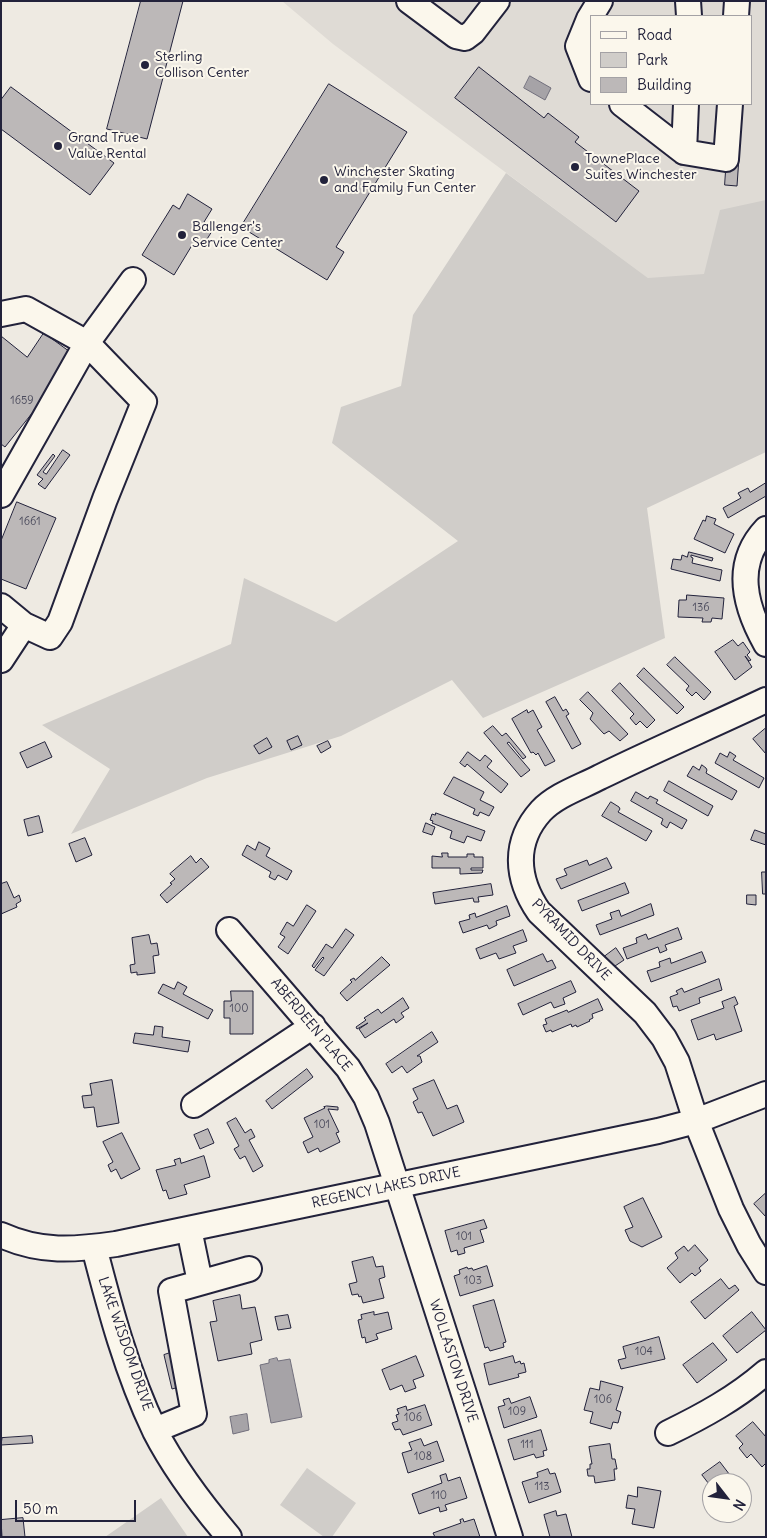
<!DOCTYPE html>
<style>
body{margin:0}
#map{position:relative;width:767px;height:1538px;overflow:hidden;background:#eeeae2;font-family:Delius,sans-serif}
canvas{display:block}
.frame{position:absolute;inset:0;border:2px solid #22223b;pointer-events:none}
.legend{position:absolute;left:590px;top:15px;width:162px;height:90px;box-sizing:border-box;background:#fbf7ec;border:1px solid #a4a2a5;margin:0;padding:6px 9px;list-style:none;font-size:15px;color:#22223b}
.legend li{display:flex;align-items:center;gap:10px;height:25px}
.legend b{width:25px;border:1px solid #a4a2a5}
.north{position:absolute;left:702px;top:1473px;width:50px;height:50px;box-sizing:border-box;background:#fbf7ec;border:1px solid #a4a2a5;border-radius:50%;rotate:120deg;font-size:14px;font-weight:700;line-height:20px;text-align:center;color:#22223b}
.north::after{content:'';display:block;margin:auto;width:18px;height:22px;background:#22223b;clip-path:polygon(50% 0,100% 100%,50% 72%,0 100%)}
.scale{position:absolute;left:15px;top:1500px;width:121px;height:22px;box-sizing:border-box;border:2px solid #22223b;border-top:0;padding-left:6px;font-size:15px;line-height:18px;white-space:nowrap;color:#22223b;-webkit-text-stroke:4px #fbf7ec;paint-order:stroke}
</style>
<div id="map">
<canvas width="767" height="1538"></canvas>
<div class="frame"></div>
<ul class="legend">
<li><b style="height:6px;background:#fbf7ec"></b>Road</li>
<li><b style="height:14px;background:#d0cdc9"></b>Park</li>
<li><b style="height:14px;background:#bcb8b8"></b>Building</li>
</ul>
<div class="north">N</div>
<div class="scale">50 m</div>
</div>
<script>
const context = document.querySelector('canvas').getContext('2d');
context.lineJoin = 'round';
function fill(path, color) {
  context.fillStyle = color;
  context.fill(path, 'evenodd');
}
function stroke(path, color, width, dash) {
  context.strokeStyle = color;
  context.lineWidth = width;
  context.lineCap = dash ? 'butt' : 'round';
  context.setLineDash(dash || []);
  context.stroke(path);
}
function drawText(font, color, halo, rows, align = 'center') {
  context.font = font + ' Delius,sans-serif';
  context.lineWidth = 4;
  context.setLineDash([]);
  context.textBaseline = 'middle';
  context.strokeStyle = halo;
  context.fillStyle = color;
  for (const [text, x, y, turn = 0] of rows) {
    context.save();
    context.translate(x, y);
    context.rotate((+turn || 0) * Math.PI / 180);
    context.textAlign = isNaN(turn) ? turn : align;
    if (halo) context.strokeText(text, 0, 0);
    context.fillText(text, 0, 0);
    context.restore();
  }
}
const built = new Path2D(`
 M282,1H766V204L680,302L333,44ZM591,16H751V104H591Z`);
const green = new Path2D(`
 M506,173L648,278L704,274L720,210L766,200V452L647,508L665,638L483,718L452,680L341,736L207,778L71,834L110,769L42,725L231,644L244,578L336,622L458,541L332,443L341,407L401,386L413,315Z
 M307,1468L356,1503L332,1537H324L280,1505Z
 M161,1498L188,1537H105Z`);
const water = new Path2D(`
 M530,76L551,88L545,100L524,88Z
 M277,1358L278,1361L290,1359L302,1417L271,1423L260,1365L269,1363V1360Z
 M247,1414L249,1430L233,1434L230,1417Z`);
const building = new Path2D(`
 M141,1H183L147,139L107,129Z
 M479,67L544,118L548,113L579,137L575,142L639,191L616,222L455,98Z
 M329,84L407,132L336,247L344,252L327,280L241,227Z
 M11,87L114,163L90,195L1,129V100Z
 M727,156L739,157L737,186L725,185Z
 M188,194L212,209L204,222L214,228L202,247L194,242L174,275L142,255L173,205L179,209Z
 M44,333L77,357L5,447L1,444V336L27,357Z
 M63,450L70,455L45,489L38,484L43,479L37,475L53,454L55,456L43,472L46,474Z
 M766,483V496L728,518L723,508L741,498L738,493L748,488L750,492Z
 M17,502L56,518L26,589L1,579V541Z
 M707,516L716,519L714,524L734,534L725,553L694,539L703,520L705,521Z
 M689,552L713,558L712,561L691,555V557L693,558L692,563L722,570L720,581L671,569L673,559L681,560L682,555L687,557Z
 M687,595L724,598L722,619L712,618L711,622H702L703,618L678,617L679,600H686Z
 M733,640L738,646L743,642L750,652L747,655L751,660L749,661L745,656L752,667L735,680L715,652Z
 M675,657L711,692L704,700L696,692L692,696L686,690L689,686L667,665Z
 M644,668L684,707L677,714L637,676Z
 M620,683L655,720L647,728L640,721L636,725L630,718L634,714L612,691Z
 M588,692L628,734L620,741L609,731L604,734L590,719L593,713L580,700Z
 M555,697L563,711L566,709L569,714L566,716L581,744L572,749L546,702Z
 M527,710L528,713L533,710L542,727L537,730L555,761L545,766L538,753L536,755L533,752L531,753L512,719Z
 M493,726L502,736L506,733L526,757L523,759L509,742L507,743L530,770L521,777L484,733Z
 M766,728V754L753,739Z
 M298,736L302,745L291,750L287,741Z
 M267,738L272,747L259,754L254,746Z
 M328,741L331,747L321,753L317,746Z
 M45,742L52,757L27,768L20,753Z
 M468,752L480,761L485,755L492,761L487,767L508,784L501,793L467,764L465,767L460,763Z
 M730,752L736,756L733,760L764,778L759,788L715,763L720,753L727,757Z
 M702,765L706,768L707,770L706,773L737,791L732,800L687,776L693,766L699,770Z
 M454,777L484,792L480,800L494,807L489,816L480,812L478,816L473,814L475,809L444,794Z
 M669,781L713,806L708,816L664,791Z
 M636,792L648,799L650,796L658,800L656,803L687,820L682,829L670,822L667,828L661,824L663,819L631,801Z
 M611,802L619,807L620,809L618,812L652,831L646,841L602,816Z
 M436,813L485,831L481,841L467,836L464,843L450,838L452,831L432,823L433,821L430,820L432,814L435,815Z
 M39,816L43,832L28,836L24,820Z
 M426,823L435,827L432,835L423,832Z
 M755,830L766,834V845L751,840Z
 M85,838L92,855L76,862L69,844Z
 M259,842L270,848L266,856L292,871L287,880L278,875L275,880L269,877L271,872L242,855L247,845L255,850Z
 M442,853H448V857H467V854H474V857H483V868H471V870H483L482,873L460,874V868H432V856L442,857Z
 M191,856L196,863L201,858L209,867L167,903L160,895L172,884L170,883L175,879L170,874Z
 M607,858L612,868L561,889L556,879L567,875L564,869L587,860L589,865Z
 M762,872H766V894H763Z
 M7,882L14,898L19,895L21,901L16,904L17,907L1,914V884Z
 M625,883L629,893L582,911L578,901Z
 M491,884L493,895L478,897L479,902H474L473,898L435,904L433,893Z
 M747,895H756V905L747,904Z
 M651,904L654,915L600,935L596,925L612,919L610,913L619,910L621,916Z
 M307,905L316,911L288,954L278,947L285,937L280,934L287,922L293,926Z
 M507,906L510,916L496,921L497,925L489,929L487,925L463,933L459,922L470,919L469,915L475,913L476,917Z
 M678,928L682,939L665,945L667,950L660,953L658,947L627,959L623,948L637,943L636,938L646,934L648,939Z
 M346,929L354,935L324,976L315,970L324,958L323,957L321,959L314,968L312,966L326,944L332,948Z
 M523,930L527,941L513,946L516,953L499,959L496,953L480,959L476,949Z
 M149,935L151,944L157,943L159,955L153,956L155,973L137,975V972L131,973L130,965L135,964L132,938Z
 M616,948L624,960L612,968L604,957Z
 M702,952L706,962L651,982L647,971L660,967L659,962L670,958L671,963Z
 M543,954L547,962L552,960L556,968L514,986L507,970Z
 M382,957L390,965L347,1001L340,993L352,982L350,980L354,978L355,980Z
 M719,979L722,990L699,998L700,1003L679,1011L677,1006L673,1007L670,997L678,994L676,991L682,988L684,992Z
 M571,981L576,992L563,998L565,1004L554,1008L551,1002L523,1015L518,1004Z
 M178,982L187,987L183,994L213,1010L208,1019L158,993L163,984L174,989Z
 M231,991H253V1034H230V1018H224V1001H231Z
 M735,997L738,1004L734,1006L742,1031L716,1040L714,1034L698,1040L691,1020L724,1008L722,1002Z
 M403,998L409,1008L401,1013L404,1017L396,1023L394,1019L365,1038L359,1029L368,1023L357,1029L356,1027L366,1020L364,1018L378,1009L381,1013Z
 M598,999L603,1010L592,1014L593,1018L589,1020L590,1021L577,1027L576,1025L572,1027L571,1024L552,1032L551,1030L546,1032L543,1025L547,1024L545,1019L567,1010L568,1012Z
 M155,1026L163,1027L162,1037L190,1041L188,1052L133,1043L135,1033L153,1035Z
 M432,1032L438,1042L417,1056H420L422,1062L407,1073L402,1066L392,1073L386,1064Z
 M307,1069L313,1077L272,1109L266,1101Z
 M112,1080L119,1123L97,1127L94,1107L84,1108L82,1096L92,1095L90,1084Z
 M434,1080L447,1109L457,1105L464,1122L433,1136L422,1112L418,1113L413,1102L418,1099L413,1089Z
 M327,1106L338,1107V1110L328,1109L339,1132L336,1133L340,1142L320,1152L318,1148L308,1153L303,1142L313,1137L304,1118L325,1108L324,1107Z
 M236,1118L245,1133L251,1129L255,1137L249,1140L263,1166L253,1172L245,1156L240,1159L234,1149L239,1146L227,1123Z
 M208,1129L214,1143L200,1149L194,1135Z
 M122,1133L140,1169L121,1179L116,1169L111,1172L108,1165L113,1162L103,1142Z
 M204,1156L210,1177L184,1185L187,1194L169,1199L166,1190L163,1191L156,1170L176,1165L174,1160L180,1158L181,1163Z
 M766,1193V1217L754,1204Z
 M643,1198L662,1237L642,1247L630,1241L625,1230L633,1227L624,1207Z
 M484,1220L487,1228L480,1230L484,1242L464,1248L465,1253L458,1255L457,1250L451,1252L445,1231Z
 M695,1245L708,1260L699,1268L701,1271L695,1276L692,1273L680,1283L667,1268L678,1258L675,1253L684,1246L688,1251Z
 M373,1257L376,1267L383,1266L385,1277L379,1279L384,1298L363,1303L361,1296L359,1297L358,1294L352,1295L349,1284L357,1282L352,1262Z
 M487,1266L493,1286L460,1296L454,1276L460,1274L459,1270L467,1267L468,1269L472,1268L473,1270Z
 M721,1279L729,1289L735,1285L739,1290L705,1319L691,1302Z
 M240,1295L242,1309L255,1307L262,1340L250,1343L252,1354L218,1361L210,1322L217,1321L213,1301Z
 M494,1300L506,1342L503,1343L504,1347L490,1351L488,1347L485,1348L473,1306Z
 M374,1312V1315L388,1312L392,1329L376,1334L378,1339L366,1343L365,1337L362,1338L358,1320L362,1319L361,1315Z
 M752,1312L766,1330L737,1353L723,1336Z
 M288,1315L291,1328L278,1330L275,1317Z
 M659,1337L665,1359L621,1369L618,1360L626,1358L623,1347Z
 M713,1343L727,1360L697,1383L683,1365Z
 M170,1353L179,1387L172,1389L164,1355Z
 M416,1356L424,1376L413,1380L416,1388L405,1392L402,1385L390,1390L382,1370Z
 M513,1356L515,1363L520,1361L521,1364L524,1363L526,1372L518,1374L519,1377L489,1385L484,1364Z
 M601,1381L623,1387L616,1410L621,1412L618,1423L613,1422L611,1429L590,1423L593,1412L584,1410L590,1388L599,1390Z
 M530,1397L537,1417L504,1428L498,1407L505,1405L503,1400L509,1398L511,1403Z
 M425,1405L432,1425L403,1435L400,1429L395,1430L392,1423L398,1421L396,1415L399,1414L397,1409L406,1406L407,1410Z
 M753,1422L766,1437V1463L762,1467L751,1454L747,1458L739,1448L743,1444L736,1436Z
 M541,1430L547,1450L543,1451L544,1456L536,1458L534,1454L514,1460L508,1440Z
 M32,1436L33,1443L1,1445L2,1438Z
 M421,1439L424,1446L437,1441L444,1461L408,1473L402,1453L412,1450L409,1443Z
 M610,1444L612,1459H615L617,1469H614L615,1480L595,1483L594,1476H588L587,1469H590V1464H592L589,1447Z
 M720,1462L736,1483H712V1488L702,1475Z
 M548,1469L550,1474L555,1473L561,1492L529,1503L522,1482L538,1477L537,1473Z
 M446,1474L448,1481L460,1477L467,1498L445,1505L447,1510L440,1512L439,1507L419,1514L412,1494L442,1483L440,1476Z
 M638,1487L661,1491L654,1528L632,1524L635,1509L626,1508L628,1495L637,1497Z
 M556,1511L557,1516L566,1514L572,1537H550L544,1515Z
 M23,1518L25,1537H2L1,1520Z
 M463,1519L464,1522L474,1519L480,1537H435L433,1533L461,1523L460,1520Z`);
const minor = new Path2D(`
 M409,1L456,36L465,38L473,32L497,1
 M688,1L689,16
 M736,16L737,1
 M591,79L578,46L589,19L600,1
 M622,104L684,152L726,159L730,104
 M684,152L686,104
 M1,314L26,309L87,343L144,402L105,499L60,622L50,637L24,625
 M1,495L87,343L133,280
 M766,529C733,564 745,607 766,644
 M1,606L24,625L1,660
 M766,700C711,726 655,750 600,777C581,787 556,795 541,811C513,842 516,879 539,912L645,1013L664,1038L677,1062L696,1121L731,1209L749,1245L766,1272
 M229,930L348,1068L366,1097L377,1123L510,1537
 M194,1105L313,1026
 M189,1229L200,1282
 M1,1235C41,1253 74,1250 116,1244L658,1131L696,1121L766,1094
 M94,1247C110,1309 127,1373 155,1431C175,1470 201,1504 229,1537
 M155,1430L194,1414L171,1291L249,1269
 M668,1433C703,1416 736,1398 766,1372`);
const markers = [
 [145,65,5,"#22223b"],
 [58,146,5,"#22223b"],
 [575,167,5,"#22223b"],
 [324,180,5,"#22223b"],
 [182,235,5,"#22223b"]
];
const numberNames = [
 ["1659",22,401],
 ["1661",30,522],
 ["136",701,608],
 ["100",239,1009],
 ["101",322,1125],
 ["101",464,1237],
 ["103",473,1281],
 ["104",644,1352],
 ["106",603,1400],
 ["109",517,1412],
 ["106",413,1418],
 ["111",527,1445],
 ["108",423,1457],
 ["113",542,1487],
 ["110",439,1496]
];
const poiNames = [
 ["Sterling",155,57],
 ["Collison Center",155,73],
 ["Grand True",68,138],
 ["Value Rental",68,154],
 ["TownePlace",585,159],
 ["Suites Winchester",585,175],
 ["Winchester Skating",334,172],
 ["and Family Fun Center",334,188],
 ["Ballenger's",192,227],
 ["Service Center",192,243]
];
const streetNames = [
 ["PYRAMID DRIVE",571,940,46],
 ["ABERDEEN PLACE",311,1025,50],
 ["REGENCY LAKES DRIVE",386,1188,-12],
 ["LAKE WISDOM DRIVE",125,1344,71],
 ["WOLLASTON DRIVE",453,1361,72]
];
fill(built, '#dfdbd5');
fill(green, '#d0cdc9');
fill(water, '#a6a3a7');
stroke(water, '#716f7c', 1);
fill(building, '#bcb8b8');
stroke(building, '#22223b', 1);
stroke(minor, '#22223b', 28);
stroke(minor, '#fbf7ec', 24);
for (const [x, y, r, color] of markers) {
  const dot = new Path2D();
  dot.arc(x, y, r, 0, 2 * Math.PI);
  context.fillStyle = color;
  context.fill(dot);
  stroke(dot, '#fbf7ec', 2);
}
drawText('11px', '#48485a', null, numberNames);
drawText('14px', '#22223b', '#fbf7ec', poiNames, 'left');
drawText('14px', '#22223b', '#fbf7ec', streetNames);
</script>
